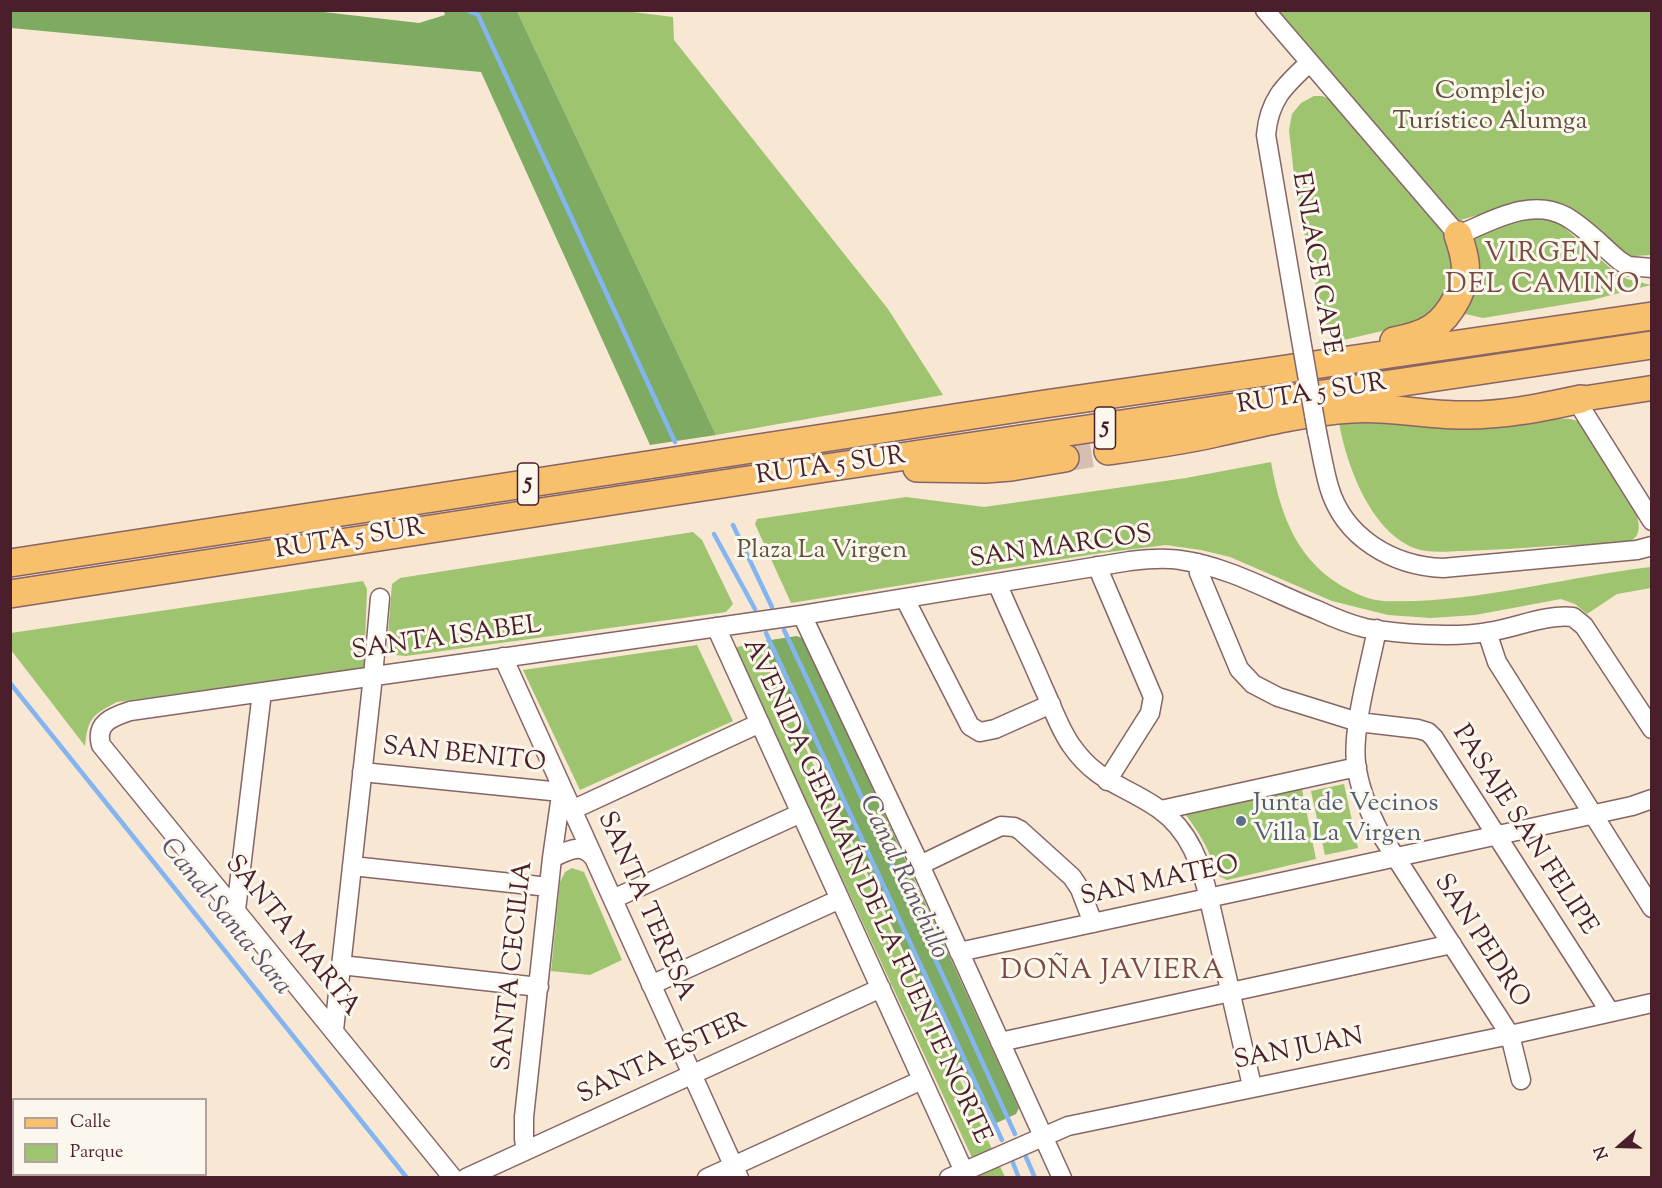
<!DOCTYPE html>
<meta charset="utf-8">
<style>
body{margin:0}
#map{position:relative;width:1662px;height:1188px;overflow:hidden;background:#f7e7d3;font-family:"Sorts Mill Goudy",serif}
canvas{display:block}
.frame{position:absolute;inset:0;border:12px solid #4a1f2b;pointer-events:none}
.legend{position:absolute;left:12px;top:1098px;width:195px;height:78px;box-sizing:border-box;background:#fbf7ec;border:2px solid #b4a19f;margin:0;padding:8px 10px;list-style:none;font-size:18px;color:#4a1f2b}
.legend li{display:flex;align-items:center;gap:12px;height:30px}
.legend b{width:30px;border:2px solid #b4a19f}
.north{position:absolute;left:1590px;top:1116px;width:60px;height:60px;-webkit-text-stroke:4px #fbf7ec;paint-order:stroke;rotate:250deg;font-size:16px;font-weight:700;line-height:24px;text-align:center;color:#4a1f2b}
.north::after{content:'';display:block;margin:auto;width:21px;height:27px;background:#4a1f2b;clip-path:polygon(50% 0,100% 100%,50% 72%,0 100%)}
</style>
<div id="map">
<canvas width="1662" height="1188"></canvas>
<div class="frame"></div>
<ul class="legend">
<li><b style="height:8px;background:#f8bf6c"></b>Calle</li>
<li><b style="height:16px;background:#9ec46f"></b>Parque</li>
</ul>
<div class="north">N</div>
</div>
<script>
const context = document.querySelector('canvas').getContext('2d');
context.lineJoin = 'round';
function fill(path, color) {
  context.fillStyle = color;
  context.fill(path, 'evenodd');
}
function stroke(path, color, width, dash) {
  context.strokeStyle = color;
  context.lineWidth = width;
  context.lineCap = dash ? 'butt' : 'round';
  context.setLineDash(dash || []);
  context.stroke(path);
}
function drawText(font, color, halo, rows, align = 'center') {
  context.font = font + ' "Sorts Mill Goudy",serif';
  context.lineWidth = 6;
  context.setLineDash([]);
  context.textBaseline = 'middle';
  context.strokeStyle = halo;
  context.fillStyle = color;
  for (const [text, x, y, turn = 0] of rows) {
    context.save();
    context.translate(x, y);
    context.rotate((+turn || 0) * Math.PI / 180);
    context.textAlign = isNaN(turn) ? turn : align;
    if (halo) context.strokeText(text, 0, 0);
    context.fillText(text, 0, 0);
    context.restore();
  }
}
const green = new Path2D(`
 M617,10L673,17L674,40L888,309L943,395L716,435L517,11Z
 M1279,11H1651V255L1619,257L1525,201L1454,222Z
 M1314,96H1322L1329,99L1449,240L1456,268L1451,288L1434,310L1412,324L1335,342L1329,338L1306,244L1294,175L1289,130L1292,114L1301,103Z
 M1529,217L1543,219L1560,224L1615,272L1627,279L1651,285L1592,300L1483,318L1461,313C1482,281 1479,273 1470,237Z
 M1345,418L1505,425C1513,425 1522,425 1530,424C1547,422 1568,413 1583,424L1637,516C1639,524 1641,535 1632,540C1626,545 1564,545 1551,546C1522,548 1493,550 1464,551C1448,551 1429,554 1414,548C1370,530 1347,466 1339,423Z
 M1271,462C1282,525 1303,573 1365,597C1381,603 1399,601 1415,601C1495,598 1572,576 1651,567V588L1617,594L1587,614L1575,604L1561,599L1475,615L1431,618L1388,615L1332,601L1230,557L1201,550L1166,545L1101,553L791,603L755,524L757,519L906,497L984,507L1186,478Z
 M693,532L702,540L733,604L726,612L406,656L395,655L387,647L392,584L400,578Z
 M363,581L367,589L364,669L117,702C92,715 88,718 85,746L11,650V633Z
 M756,641L1005,1177H981L735,648Z
 M697,645L733,721L580,790L523,670Z
 M1344,784L1358,848L1325,855L1311,791Z
 M1302,789L1316,859L1227,880L1217,875C1209,849 1201,835 1185,814Z
 M572,868L584,872L622,960L590,975L551,971L560,882L565,872Z`);
const forest = new Path2D(`
 M315,11L419,23L445,15L444,11H517L716,435L650,445L481,72L11,28V11Z
 M797,636L804,639L1019,1108L1016,1114L990,1126L982,1120L764,651V641Z`);
const stream = new Path2D(`
 M467,10L478,15L675,442
 M733,525L772,607
 M714,534L755,609
 M784,630L825,717L1015,1134
 M766,633L1002,1140
 M10,683L407,1178
 M1026,1157L1035,1178
 M1013,1163L1019,1178`);
const highwayTunnel = new Path2D(`
 M1065,458L1108,451`);
const minor = new Path2D(`
 M1265,10L1458,235C1490,222 1530,197 1565,216C1585,227 1602,246 1620,261L1628,266L1652,268
 M1300,334L1266,135C1269,100 1284,86 1309,63
 M1581,399L1583,411L1652,521
 M1317,432C1321,451 1324,470 1329,487C1344,538 1393,566 1443,568L1637,550L1652,546
 M1198,563L1199,573L1239,669L1253,684L1278,697L1358,722L1418,729L1428,732L1434,738L1610,1012
 M1097,566L1153,697L1150,713L1107,781
 M997,583C1012,618 1028,652 1043,687C1052,706 1059,728 1071,745C1097,783 1125,785 1159,809C1190,831 1201,864 1209,899L1252,1086
 M905,599L970,726L980,732L995,729L1051,704
 M802,615L920,865L1062,1178
 M716,627L967,1178
 M1377,629C1370,666 1352,727 1356,763C1359,788 1369,812 1380,833L1510,1035L1521,1080
 M1487,632L1497,662L1652,908
 M503,657L739,1178
 M362,772L561,792
 M572,810L760,723
 M1161,810L1357,767
 M552,858C567,851 581,842 593,857
 M920,865L1001,826L1014,827L1020,830L1072,877L1080,889L1093,923
 M352,866L549,887
 M613,899L801,813
 M236,910L262,692
 M959,952L1632,806L1652,799
 M341,965L539,987
 M651,985L840,899
 M334,1030L373,676L380,598
 M1000,1042L1452,944
 M526,1150L524,1139V1117L552,858L562,788
 M453,1178L101,745C95,723 112,717 130,711L802,615L1130,561C1146,559 1164,557 1180,560C1230,567 1271,592 1317,610C1332,617 1348,624 1365,628C1399,634 1453,638 1488,632C1516,628 1545,614 1573,617L1584,626L1652,729
 M466,1178L881,988
 M707,1178L922,1080
 M949,1178L1068,1126L1510,1035L1652,1003`);
const major = new Path2D(`
 M1581,399L1652,388`);
const highway = new Path2D(`
 M1394,341C1426,335 1442,327 1457,298C1462,287 1467,275 1465,262C1464,253 1461,244 1458,235
 M1108,451C1144,446 1181,441 1216,433C1261,423 1305,412 1351,409C1387,406 1423,415 1460,415C1501,416 1540,408 1581,399
 M917,468L985,469L1011,467L1065,458
 M10,563L1045,404L1652,316
 M10,594L826,468L1652,345`);
const minorBridge = new Path2D(`
 M1300,334L1317,432`);
const markers = [
 [1241,821,6,"#5c6f8a"]
];
const shields = [
 [1105,428,21],
 [528,484,21]
];
const shieldNames = [
 ["5",1105,428],
 ["5",528,484]
];
const parkNames = [
 ["Complejo",1490,94],
 ["Turístico Alumga",1490,124],
 ["Plaza La Virgen",822,553]
];
const streetNames = [
 ["ENLACE CAPE",1314,264,80],
 ["RUTA 5 SUR",1312,396,-9],
 ["RUTA 5 SUR",831,468,-8],
 ["RUTA 5 SUR",350,541,-9],
 ["SAN MARCOS",1061,549,-8],
 ["SANTA ISABEL",447,640,-8],
 ["SAN BENITO",464,757,6],
 ["PASAJE SAN FELIPE",1523,831,57],
 ["SAN MATEO",1160,883,-12],
 ["AVENIDA GERMAÍN DE LA FUENTE NORTE",865,892,65],
 ["SANTA TERESA",644,907,66],
 ["SANTA MARTA",291,937,51],
 ["SAN PEDRO",1480,942,57],
 ["SANTA CECILIA",515,966,-84],
 ["SAN JUAN",1299,1051,-11],
 ["SANTA ESTER",663,1060,-25]
];
const serviceNames = [
 ["Junta de Vecinos",1253,806],
 ["Villa La Virgen",1253,836]
];
const neighbourhoodNames = [
 ["VIRGEN",1543,256],
 ["DEL CAMINO",1543,287],
 ["DOÑA JAVIERA",1113,973]
];
const waterNames = [
 ["Canal Ranchillo",902,878,65],
 ["Canal Santa Sara",224,918,51]
];
fill(green, '#9ec46f');
fill(forest, '#7eaa62');
stroke(stream, '#84b5f0', 4.5);
stroke(highwayTunnel, '#d4bfb1', 27, [27, 14]);
stroke(minor, '#876566', 21);
stroke(major, '#876566', 27);
stroke(highway, '#876566', 30);
stroke(minor, '#fff', 18);
stroke(major, '#f8bf6c', 24);
stroke(highway, '#f8bf6c', 27);
stroke(minorBridge, '#876566', 21, []);
stroke(minorBridge, '#fff', 18);
for (const [x, y, r, color] of markers) {
  const dot = new Path2D();
  dot.arc(x, y, r, 0, 2 * Math.PI);
  context.fillStyle = color;
  context.fill(dot);
  stroke(dot, '#fbf7ec', 2);
}
for (const [x, y, w] of shields) {
  const box = new Path2D();
  box.roundRect(x - w / 2, y - 21, w, 42, 4.5);
  context.fillStyle = '#fbf7ec';
  context.fill(box);
  stroke(box, '#4a1f2b', 1.5);
}
drawText('bold 24px', '#4a1f2b', null, shieldNames);
drawText('26px', '#63513f', '#fbf7ec', parkNames);
drawText('26px', '#4a1f2b', '#fbf7ec', streetNames);
drawText('26px', '#4e5e75', '#fbf7ec', serviceNames, 'left');
context.letterSpacing = '1.5px';
drawText('27px', '#794a43', '#fbf7ec', neighbourhoodNames);
context.letterSpacing = '0px';
drawText('italic 27px', '#5e5470', '#fbf7ec', waterNames);
</script>
